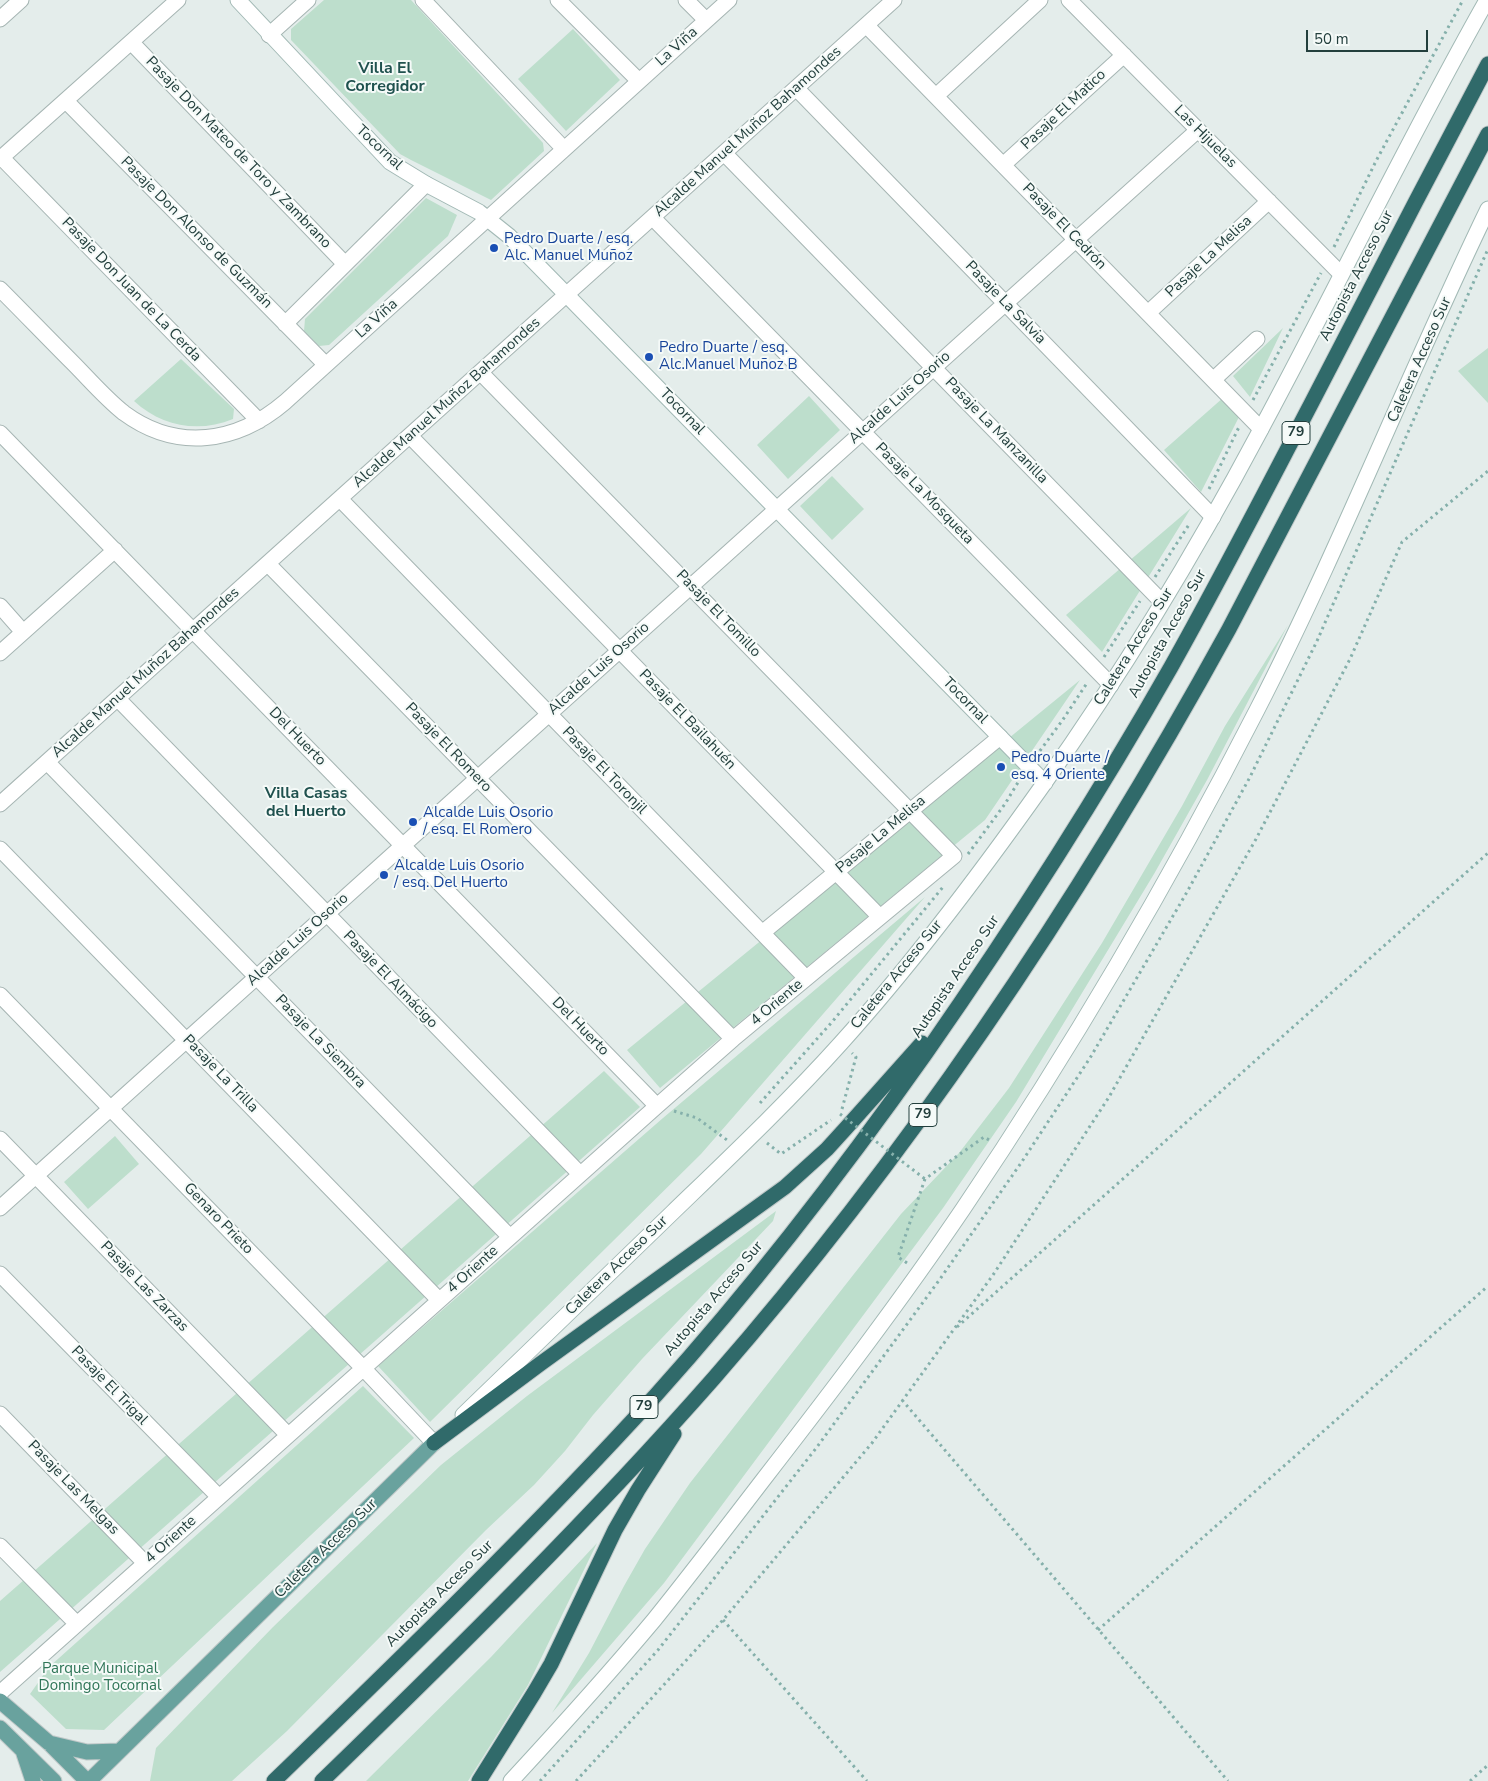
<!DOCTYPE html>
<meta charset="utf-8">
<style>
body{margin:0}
#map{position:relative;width:1488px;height:1781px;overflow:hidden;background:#e4edeb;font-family:"Nunito Sans",sans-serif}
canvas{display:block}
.scale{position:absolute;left:1306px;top:30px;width:122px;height:22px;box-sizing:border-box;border:2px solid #233f3d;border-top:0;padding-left:6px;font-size:15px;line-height:18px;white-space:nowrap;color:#233f3d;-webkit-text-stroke:4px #f5faf8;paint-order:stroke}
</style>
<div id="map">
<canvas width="1488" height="1781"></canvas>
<div class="scale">50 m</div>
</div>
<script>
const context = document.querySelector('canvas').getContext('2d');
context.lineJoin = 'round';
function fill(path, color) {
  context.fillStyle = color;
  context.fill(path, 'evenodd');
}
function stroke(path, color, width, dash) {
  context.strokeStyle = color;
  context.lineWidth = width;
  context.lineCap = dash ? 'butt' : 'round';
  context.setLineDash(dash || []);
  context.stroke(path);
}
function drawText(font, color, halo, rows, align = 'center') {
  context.font = font + ' "Nunito Sans",sans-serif';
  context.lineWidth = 4;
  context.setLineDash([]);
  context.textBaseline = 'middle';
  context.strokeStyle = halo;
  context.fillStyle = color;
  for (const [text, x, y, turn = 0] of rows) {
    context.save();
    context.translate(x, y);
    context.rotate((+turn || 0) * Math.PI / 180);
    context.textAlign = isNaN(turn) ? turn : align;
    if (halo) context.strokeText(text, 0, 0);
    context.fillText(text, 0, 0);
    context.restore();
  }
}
const green = new Path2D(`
 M324,0H411L543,143L544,151L491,200L411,160L400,154L291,40V29Z
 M573,29L620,80L566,131L518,79Z
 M426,198L457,215L448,236L329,345L319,346L304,331L305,319Z
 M1283,328L1250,397L1233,376Z
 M1488,348V403L1458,371Z
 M181,359L234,409L233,419C199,433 162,427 134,401Z
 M809,396L840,430L788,479L757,445Z
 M1224,397L1240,415L1201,492L1164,450Z
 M832,476L864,509L832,540L800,506Z
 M1191,508L1102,652L1066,615Z
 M1288,625L1207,780L1154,874L1016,1102L943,1208L664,1583L552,1713L589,1653L624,1586L645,1549L690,1483L901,1214L959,1153L1009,1088L1102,943L1182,806L1225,726Z
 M1080,680L985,820L660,1088L627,1050Z
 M925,897L701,1154L430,1422L378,1366L663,1118Z
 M604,1071L640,1107L0,1672V1601Z
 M115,1136L139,1164L88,1209L64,1182Z
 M776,1211L773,1221L642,1359L593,1415L565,1451L534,1485L486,1530L287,1731L232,1781H150L156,1748L273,1627L441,1465L527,1396Z
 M363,1386L414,1438L104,1730L66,1729L30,1694L49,1667Z
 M597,1543L528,1685L468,1781H366L491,1657Z`);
const path = new Path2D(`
 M1334,247L1376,161L1463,0
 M1253,400L1321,273
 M1209,489L1239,427
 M1155,577L1190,523
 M1104,657L1140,601
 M1036,756L1062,721L1087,683
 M968,854L1005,804L1020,779
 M760,1103L832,1022L943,887
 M842,1109L856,1057L852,1053
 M674,1111L697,1118L727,1140
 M767,1143L781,1154L831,1120
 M907,1263L898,1257L925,1179L984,1137L991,1141
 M957,1327L1488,853
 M902,1400L1228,1781
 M723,1620L867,1781
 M1098,1630L1488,1286
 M540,1781L658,1650L817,1447L940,1279L1021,1163L1090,1058L1187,892L1250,777L1317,641L1488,249
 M576,1781L723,1620L872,1443L993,1275L1109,1097L1256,839L1350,659L1402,542L1488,471
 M1470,1781L1488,1765`);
const street = new Path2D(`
 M423,0L564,149
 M558,0L639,81
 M686,0L706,20
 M1069,0L1341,274
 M0,19L21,0
 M866,25L1261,429
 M269,35L308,0
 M131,42L345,264
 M796,88L1213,517
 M936,96L1040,0
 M66,101L326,365
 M724,153L1162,602
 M2,158L259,421
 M0,159L178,0
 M1003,165L1124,55
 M653,218L1111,685
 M0,289C24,313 48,338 72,362C89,379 105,398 124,413C177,452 237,443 285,402L729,0
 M1148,313L1269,201
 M285,324L426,184
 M1213,380L1257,339
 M0,433L657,1106
 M410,436L880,917
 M340,499L806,978
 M268,564L733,1039
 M0,606L23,632
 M0,653L115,550
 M118,699L580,1174
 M47,762L510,1237
 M0,804L894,0
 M0,849L439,1300
 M762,933L1000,737
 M0,995L363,1368L434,1443
 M0,1139L288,1435
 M0,1208L1198,130
 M0,1274L219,1497
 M0,1414L145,1563
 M0,1546L77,1624
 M0,1693L657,1106L733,1039L954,856L481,373`);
const secondary = new Path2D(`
 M238,0L390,162L426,184L479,212L509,236L1045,783
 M463,1415C533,1348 603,1280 673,1212C730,1157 788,1102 841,1043C914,962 980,874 1043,785C1123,672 1195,553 1260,431C1337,288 1407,141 1487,0
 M511,1781C560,1728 608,1675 654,1620C691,1574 727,1527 763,1480C832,1391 900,1302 963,1209C1071,1049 1169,882 1257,710C1341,546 1408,374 1488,209`);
const primary = new Path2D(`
 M0,1701L49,1743L87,1781
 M0,1728L54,1781
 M49,1743L87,1752L119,1751
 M24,1754L33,1781
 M89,1781L434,1443`);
const highway = new Path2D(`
 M434,1443L540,1364L785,1187L827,1149L847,1127L922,1043
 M274,1781C404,1655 534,1529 656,1395C753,1287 842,1172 926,1053C1013,928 1096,799 1171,667C1220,580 1265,492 1311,404C1370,290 1428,177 1488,64
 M322,1781C457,1650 590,1519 714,1378C914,1149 1083,895 1229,629L1488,134
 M479,1781L534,1693L551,1664L615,1530L638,1490L674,1434`);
const pathBridge = new Path2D(`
 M840,1114L925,1179`);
const markers = [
 [494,248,5,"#1a4fb4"],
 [649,357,5,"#1a4fb4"],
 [1001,767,5,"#1a4fb4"],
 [413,822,5,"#1a4fb4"],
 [384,875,5,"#1a4fb4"]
];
const shields = [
 [1296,433,28],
 [923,1115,28],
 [644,1407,28]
];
const shieldNames = [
 ["79",1296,433],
 ["79",923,1115],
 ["79",644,1407]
];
const streetNames = [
 ["La Viña",677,47,-42],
 ["Pasaje El Matico",1064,110,-43],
 ["Alcalde Manuel Muñoz Bahamondes",748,132,-42],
 ["Las Hijuelas",1205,137,45],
 ["Tocornal",379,148,43],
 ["Pasaje Don Mateo de Toro y Zambrano",238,153,46],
 ["Pasaje El Cedrón",1064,227,46],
 ["Pasaje Don Alonso de Guzmán",196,233,45],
 ["Pasaje La Melisa",1209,257,-43],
 ["Autopista Acceso Sur",1357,276,-63],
 ["Pasaje Don Juan de La Cerda",131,290,46],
 ["Pasaje La Salvia",1005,303,46],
 ["La Viña",377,319,-42],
 ["Caletera Acceso Sur",1420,360,-66],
 ["Alcalde Luis Osorio",900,398,-42],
 ["Alcalde Manuel Muñoz Bahamondes",447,403,-42],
 ["Tocornal",682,412,46],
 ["Pasaje La Manzanilla",996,431,46],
 ["Pasaje La Mosqueta",924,494,46],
 ["Pasaje El Tomillo",718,614,46],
 ["Autopista Acceso Sur",1168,634,-61],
 ["Caletera Acceso Sur",1134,647,-58],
 ["Alcalde Luis Osorio",599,669,-42],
 ["Alcalde Manuel Muñoz Bahamondes",146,673,-42],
 ["Tocornal",965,701,46],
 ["Pasaje El Bailahuén",687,720,46],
 ["Del Huerto",297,737,46],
 ["Pasaje El Romero",448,748,46],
 ["Pasaje El Toronjil",604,771,46],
 ["Pasaje La Melisa",881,835,-40],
 ["Alcalde Luis Osorio",298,940,-42],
 ["Caletera Acceso Sur",897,975,-51],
 ["Autopista Acceso Sur",956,977,-56],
 ["Pasaje El Almácigo",390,980,46],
 ["4 Oriente",777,1003,-40],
 ["Del Huerto",580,1027,46],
 ["Pasaje La Siembra",320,1042,46],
 ["Pasaje La Trilla",220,1074,46],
 ["Genaro Prieto",218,1219,46],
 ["Caletera Acceso Sur",617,1266,-44],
 ["4 Oriente",473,1270,-42],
 ["Pasaje Las Zarzas",144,1287,46],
 ["Autopista Acceso Sur",714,1299,-50],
 ["Pasaje El Trigal",109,1386,46],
 ["Pasaje Las Melgas",73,1488,46],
 ["4 Oriente",171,1540,-42],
 ["Caletera Acceso Sur",326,1549,-44],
 ["Autopista Acceso Sur",440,1594,-45]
];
const transitNames = [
 ["Pedro Duarte / esq.",504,239],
 ["Alc. Manuel Muñoz",504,256],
 ["Pedro Duarte / esq.",659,348],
 ["Alc.Manuel Muñoz B",659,365],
 ["Pedro Duarte /",1011,758],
 ["esq. 4 Oriente",1011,775],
 ["Alcalde Luis Osorio",423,813],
 ["/ esq. El Romero",423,830],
 ["Alcalde Luis Osorio",394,866],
 ["/ esq. Del Huerto",394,883]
];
const parkNames = [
 ["Parque Municipal",100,1669],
 ["Domingo Tocornal",100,1686]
];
const neighbourhoodNames = [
 ["Villa El",385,69],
 ["Corregidor",385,87],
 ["Villa Casas",306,794],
 ["del Huerto",306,812]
];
fill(green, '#bddecc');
stroke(street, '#a6b5b3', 17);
stroke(secondary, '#a2b9b5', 17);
stroke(primary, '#c1c9c9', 17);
stroke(highway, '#c1c9c9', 17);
stroke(path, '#85b0ab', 3, [2.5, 4]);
stroke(street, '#fff', 15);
stroke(secondary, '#fff', 15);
stroke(primary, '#69a29e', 15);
stroke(highway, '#306a6a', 15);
stroke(pathBridge, '#85b0ab', 3, [2.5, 4]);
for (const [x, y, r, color] of markers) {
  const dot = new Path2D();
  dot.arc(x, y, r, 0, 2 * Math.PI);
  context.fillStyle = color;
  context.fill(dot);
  stroke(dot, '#f5faf8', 2);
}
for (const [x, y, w] of shields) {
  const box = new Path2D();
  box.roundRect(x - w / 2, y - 11.5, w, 23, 4);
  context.fillStyle = '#f5faf8';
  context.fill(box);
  stroke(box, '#233f3d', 1);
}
drawText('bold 14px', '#233f3d', null, shieldNames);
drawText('15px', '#233f3d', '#f5faf8', streetNames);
drawText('15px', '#164399', '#f5faf8', transitNames, 'left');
drawText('15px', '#2e7557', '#f5faf8', parkNames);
drawText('bold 16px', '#1f514e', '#f5faf8', neighbourhoodNames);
</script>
